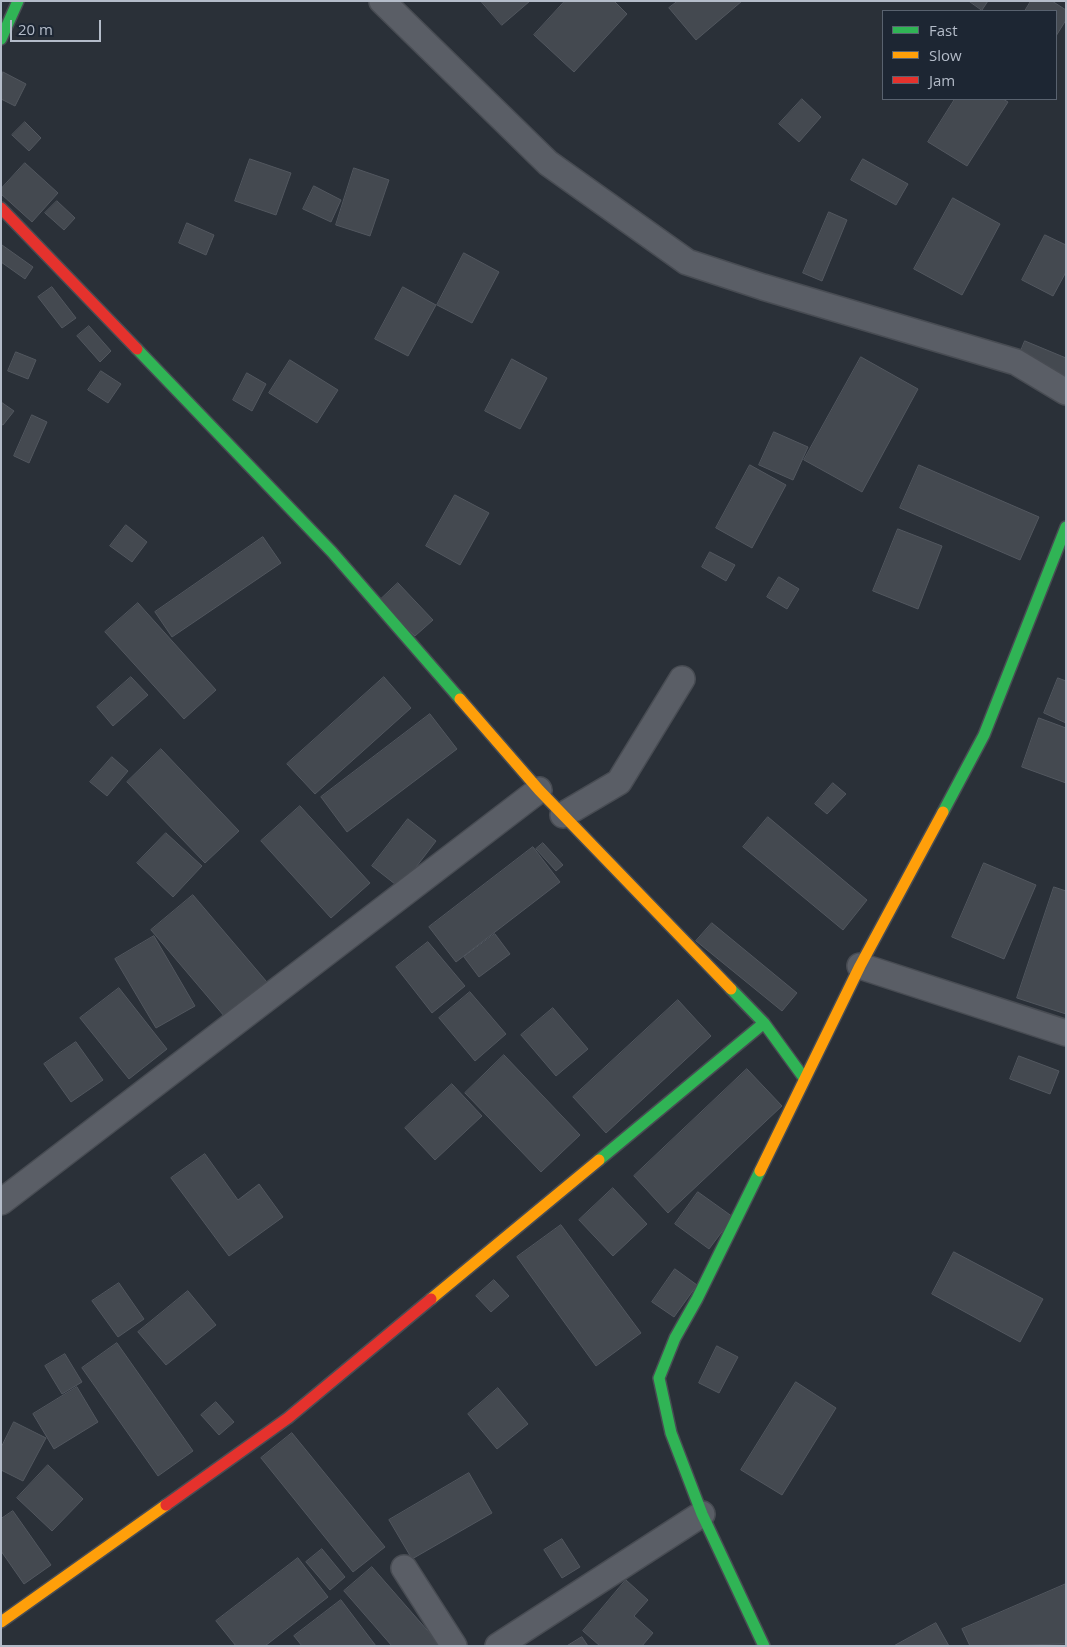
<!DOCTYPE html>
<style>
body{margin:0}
#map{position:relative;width:1067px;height:1647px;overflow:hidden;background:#2a3038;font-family:"Open Sans",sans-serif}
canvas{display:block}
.frame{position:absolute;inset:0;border:2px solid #b4bcc9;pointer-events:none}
.legend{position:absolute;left:882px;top:10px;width:175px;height:90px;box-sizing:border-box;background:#1d2633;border:1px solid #59626f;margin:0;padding:6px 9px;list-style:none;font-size:15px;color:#b4bcc9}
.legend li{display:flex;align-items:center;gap:10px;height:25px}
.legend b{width:25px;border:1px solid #59626f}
.scale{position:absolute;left:10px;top:20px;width:91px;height:22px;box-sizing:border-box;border:2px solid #b4bcc9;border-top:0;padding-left:6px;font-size:15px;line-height:18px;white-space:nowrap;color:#b4bcc9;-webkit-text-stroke:4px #1d2633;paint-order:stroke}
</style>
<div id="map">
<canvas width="1067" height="1647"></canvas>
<div class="frame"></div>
<ul class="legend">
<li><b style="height:6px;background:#30b455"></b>Fast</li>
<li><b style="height:6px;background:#ff9f0a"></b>Slow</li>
<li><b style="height:6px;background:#e5322d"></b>Jam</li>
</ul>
<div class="scale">20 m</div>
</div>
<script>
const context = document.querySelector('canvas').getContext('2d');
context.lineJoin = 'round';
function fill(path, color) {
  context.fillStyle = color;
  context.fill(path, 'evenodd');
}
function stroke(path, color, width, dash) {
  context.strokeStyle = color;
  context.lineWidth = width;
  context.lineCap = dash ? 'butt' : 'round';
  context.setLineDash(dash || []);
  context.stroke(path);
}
const building = new Path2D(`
 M481,1H530L502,25Z
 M565,1H614L627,14L574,72L534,35Z
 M678,1H742L696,40L669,8Z
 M969,1H988L982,10Z
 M1031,1H1052L1066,10V20L1056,36V11H1025Z
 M3,72L26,84L15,106L1,99Z
 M802,99L821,117L799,142L779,124Z
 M955,99H1003L1008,102L967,166L928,142Z
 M25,122L41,138L29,151L12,135Z
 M250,159L291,173L276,215L235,201Z
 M863,159L908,184L896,205L851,180Z
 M25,163L58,193L32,222L1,194V189Z
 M354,168L389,180L370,236L336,225Z
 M314,186L341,200L331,222L303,209Z
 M953,198L1000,224L962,295L914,269Z
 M57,201L75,218L64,230L45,213Z
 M829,212L847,220L822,281L803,273Z
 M187,223L214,235L206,255L179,243Z
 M1045,235L1066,245V272L1053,296L1022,280Z
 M2,245L33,267L25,279L1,262Z
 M464,253L499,272L472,323L437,305Z
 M52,287L76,318L62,328L38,297Z
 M403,287L436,305L408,356L375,339Z
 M89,326L111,351L100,362L77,336Z
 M1025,341L1066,358V377L1018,358Z
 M16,352L36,360L28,379L8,371Z
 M861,357L918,389L862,492L804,460Z
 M512,359L547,378L520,429L485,411Z
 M290,360L338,390L317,423L269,393Z
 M101,371L121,384L108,403L88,390Z
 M247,373L266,384L252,411L233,400Z
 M1,402L14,411L3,425L1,424Z
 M32,415L47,422L29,463L14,456Z
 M774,432L808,447L793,480L759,465Z
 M750,465L786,485L752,548L716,528Z
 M919,465L1039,517L1020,560L900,508Z
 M455,495L489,513L460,565L426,546Z
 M126,525L147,542L132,562L110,546Z
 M898,529L942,546L918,609L873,591Z
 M263,537L281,563L172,637L155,612Z
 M710,552L735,565L726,581L702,567Z
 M779,577L799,589L787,609L767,597Z
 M398,583L433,620L415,636L380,600Z
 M138,603L216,690L184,719L105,632Z
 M131,677L148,695L113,726L97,707Z
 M384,677L411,708L315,794L287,764Z
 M1058,678L1066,681V723L1044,713Z
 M430,714L457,749L347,832L321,797Z
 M1039,718L1066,728V783L1022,767Z
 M161,749L239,831L205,863L127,782Z
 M112,757L128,771L107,796L90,782Z
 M833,783L846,794L827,814L815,804Z
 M300,806L370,883L331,918L261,841Z
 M768,817L867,900L843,930L743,847Z
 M408,819L436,841L400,888L372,866Z
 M166,833L202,866L173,897L137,863Z
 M543,843L563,865L556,871L536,849Z
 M533,847L560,882L456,962L429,927Z
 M984,863L1036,885L1004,959L952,937Z
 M1054,887L1066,891V1014L1017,998Z
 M193,895L272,988L230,1023L151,930Z
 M712,923L797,993L782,1011L696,941Z
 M495,934L510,954L479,977L464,957Z
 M154,936L195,1006L156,1028L115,959Z
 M428,942L465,986L432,1013L396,967Z
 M119,988L167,1049L129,1079L80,1018Z
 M470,992L506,1034L475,1061L439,1018Z
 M678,1000L711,1036L606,1133L573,1097Z
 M553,1008L588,1049L556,1076L521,1035Z
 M76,1042L103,1080L71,1102L44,1064Z
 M504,1055L580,1135L541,1172L465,1093Z
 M1019,1056L1059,1071L1050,1094L1010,1079Z
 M747,1069L782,1106L668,1213L634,1176Z
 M452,1084L482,1116L435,1160L405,1128Z
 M205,1154L238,1200L259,1184L283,1217L229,1256L171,1178Z
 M613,1188L647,1224L613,1256L579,1220Z
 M698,1192L733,1217L709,1249L675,1224Z
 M561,1225L641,1333L596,1366L517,1257Z
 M954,1252L1043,1299L1020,1342L932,1294Z
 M675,1269L697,1285L674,1317L652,1302Z
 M494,1280L509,1296L491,1312L476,1296Z
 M119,1283L144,1319L118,1337L92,1301Z
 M188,1291L216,1325L166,1365L138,1332Z
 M117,1343L193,1451L158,1476L82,1368Z
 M717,1346L738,1357L719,1393L699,1383Z
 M65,1354L82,1382L62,1394L45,1366Z
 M796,1382L836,1408L782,1495L741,1470Z
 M77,1387L98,1422L54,1449L33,1414Z
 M498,1388L528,1424L497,1449L468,1414Z
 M216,1402L234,1422L219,1435L201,1415Z
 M14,1422L46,1438L23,1481L1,1470V1448Z
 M292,1433L385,1547L353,1572L261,1458Z
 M48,1465L83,1499L52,1531L17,1498Z
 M469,1473L492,1513L412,1559L389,1520Z
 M13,1511L51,1565L24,1584L1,1551V1519Z
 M562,1539L580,1567L562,1578L544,1550Z
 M322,1549L345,1577L330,1590L306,1562Z
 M298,1558L328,1597L265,1646H236L216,1621Z
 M372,1567L441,1646H392L344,1591Z
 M626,1580L648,1600L634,1616L653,1633L642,1646H600L583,1631Z
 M1066,1584V1644L970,1646L962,1629Z
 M341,1600L376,1646H302L294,1636Z
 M936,1623L949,1646H894Z
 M582,1637L588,1646H567Z`);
const street = new Path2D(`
 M382,1L548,163L687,262L763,287L1016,362L1066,392
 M563,815L619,782L682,679
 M860,966L1066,1033
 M1,1202L539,790
 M404,1568L454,1646
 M498,1646L702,1514`);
const fast = new Path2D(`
 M1,39L18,1
 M137,349L332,552L460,699
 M943,812L984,735L1066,527
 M731,989L764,1023L804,1078
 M599,1160L764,1023
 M760,1171L697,1299L675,1338L659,1378L671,1433L702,1514L764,1646`);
const slow = new Path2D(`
 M460,699L539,790L731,989
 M760,1171L860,966L943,812
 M431,1299L599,1160
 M1,1622L166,1505`);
const jam = new Path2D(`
 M1,208L137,349
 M166,1505L288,1418L431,1299`);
fill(building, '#444950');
stroke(building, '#52575f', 1);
stroke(street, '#484c53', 28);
stroke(fast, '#484c53', 14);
stroke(slow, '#484c53', 14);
stroke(jam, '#484c53', 14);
stroke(street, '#5a5e66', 25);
stroke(fast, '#30b455', 11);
stroke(slow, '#ff9f0a', 11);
stroke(jam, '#e5322d', 11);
</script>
